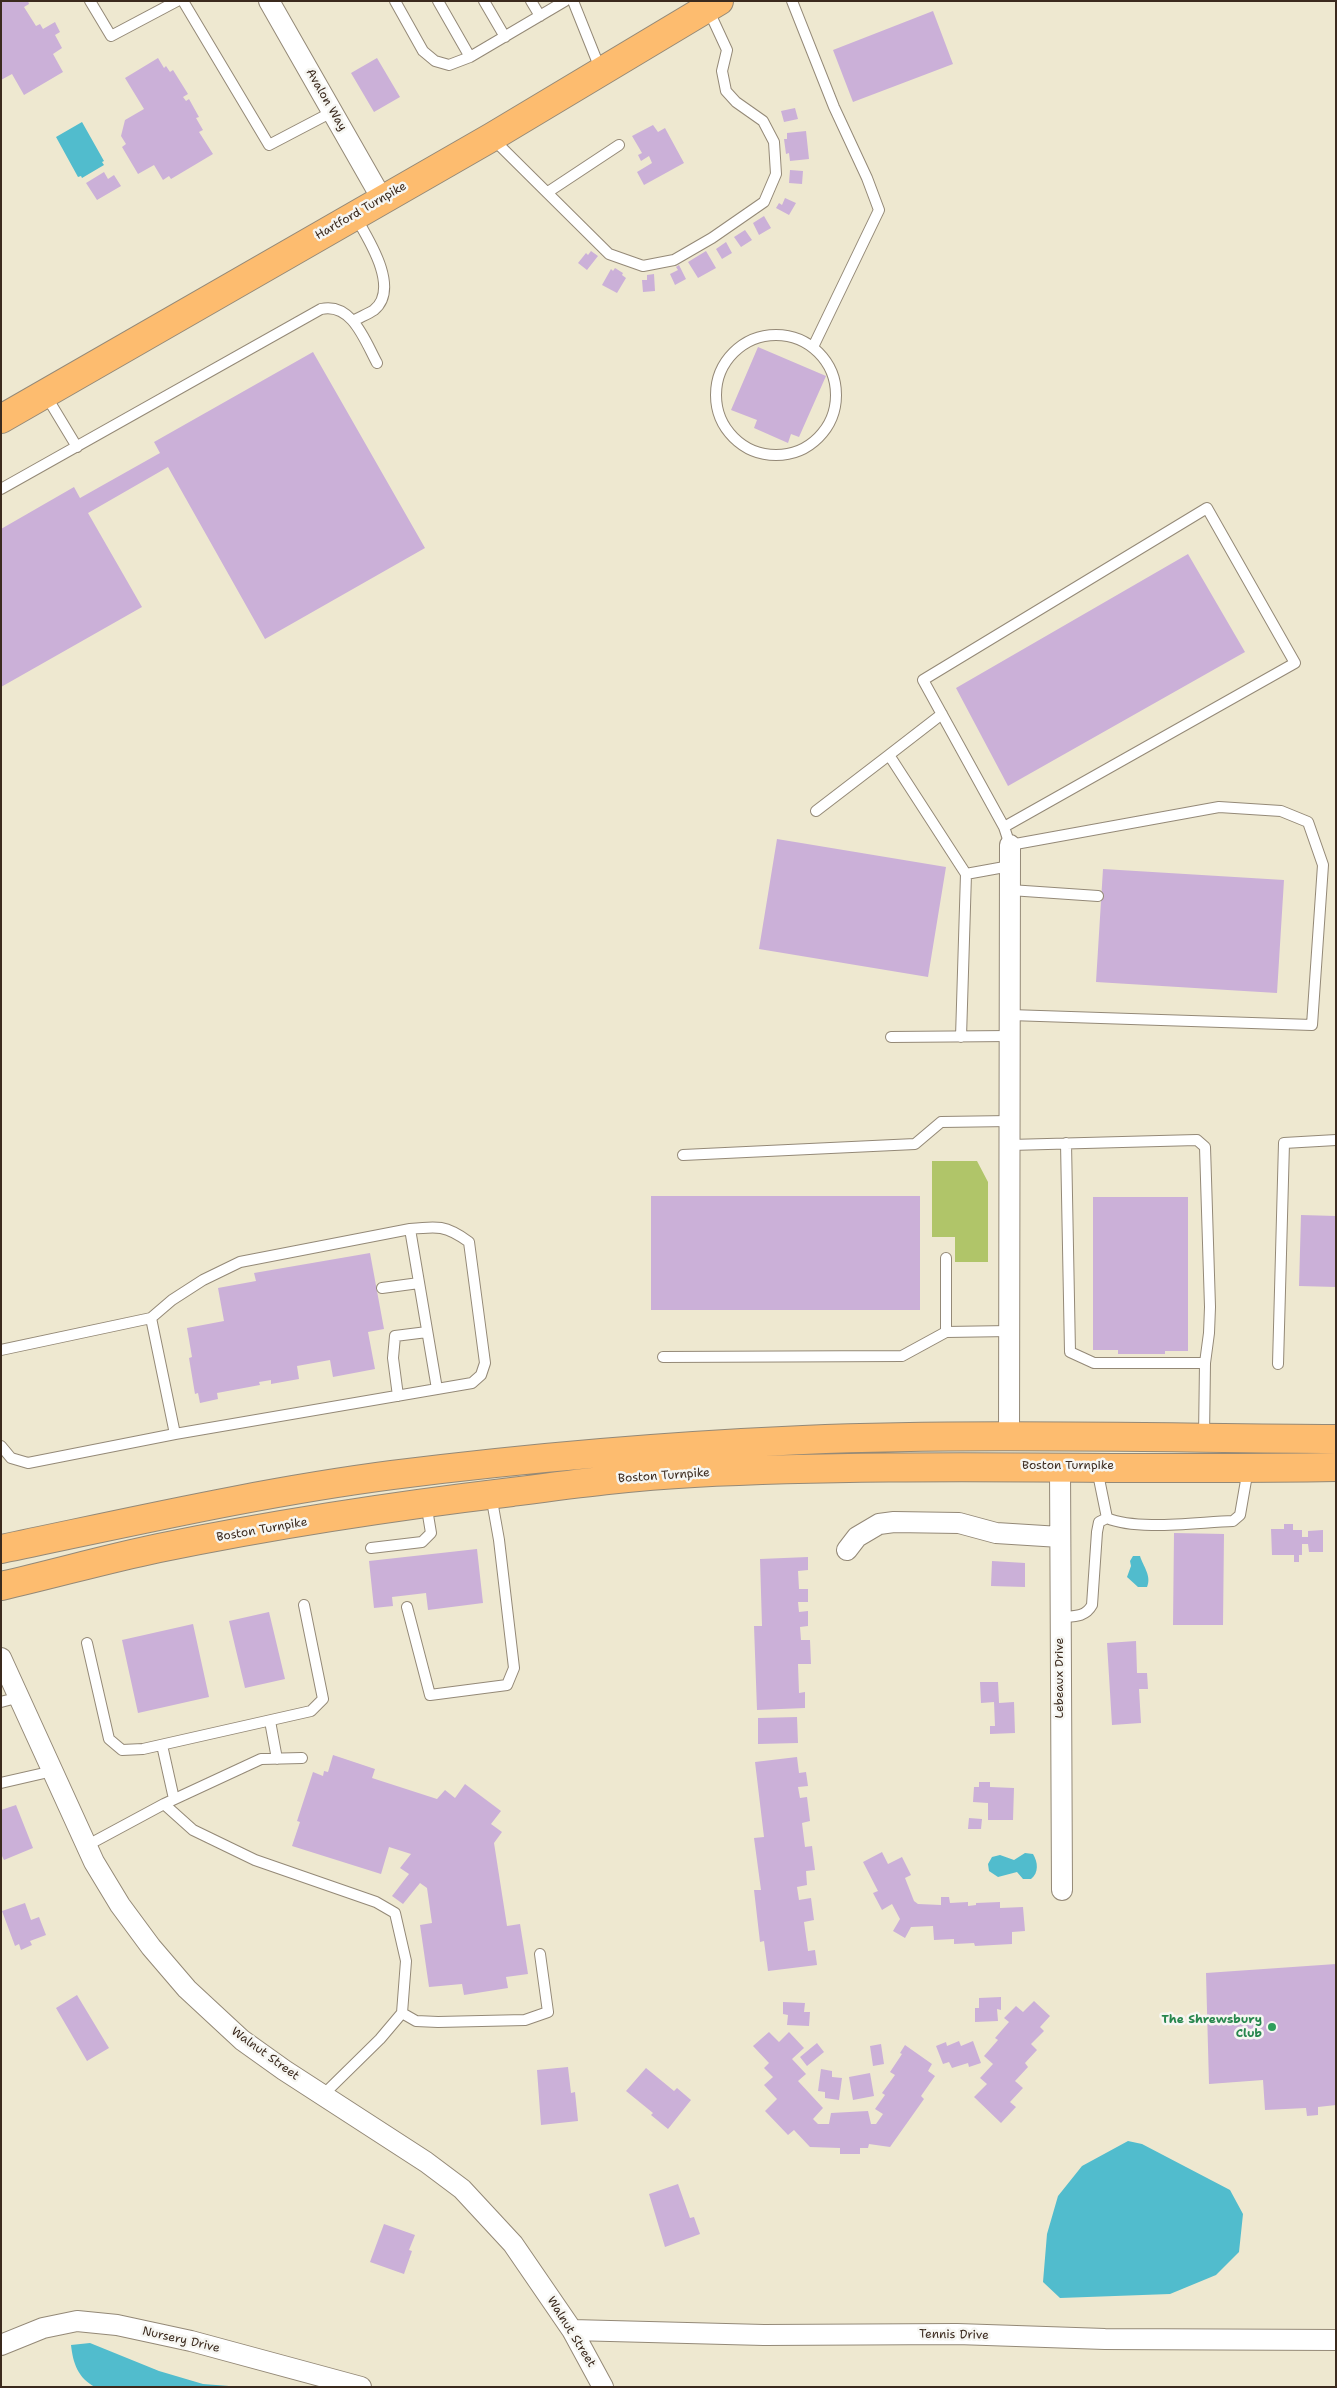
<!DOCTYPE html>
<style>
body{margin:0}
#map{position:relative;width:1337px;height:2388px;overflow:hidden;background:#eee8d0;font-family:"Shantell Sans",sans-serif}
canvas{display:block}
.frame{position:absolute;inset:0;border:2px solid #3b2a1e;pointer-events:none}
</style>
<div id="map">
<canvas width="1337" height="2388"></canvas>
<div class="frame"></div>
</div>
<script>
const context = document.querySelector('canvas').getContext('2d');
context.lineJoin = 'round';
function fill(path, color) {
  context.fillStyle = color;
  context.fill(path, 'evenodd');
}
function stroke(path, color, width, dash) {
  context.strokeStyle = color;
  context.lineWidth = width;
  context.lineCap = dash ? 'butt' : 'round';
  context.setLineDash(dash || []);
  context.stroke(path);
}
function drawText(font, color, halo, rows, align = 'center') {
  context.font = font + ' "Shantell Sans",sans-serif';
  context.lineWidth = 5;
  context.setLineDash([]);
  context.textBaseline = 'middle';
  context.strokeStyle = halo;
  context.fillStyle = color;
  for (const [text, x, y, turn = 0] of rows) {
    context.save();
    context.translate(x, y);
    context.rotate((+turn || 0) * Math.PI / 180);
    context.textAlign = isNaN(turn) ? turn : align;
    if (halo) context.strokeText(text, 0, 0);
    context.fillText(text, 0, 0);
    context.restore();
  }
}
const green = new Path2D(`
 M932,1161H977L988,1182V1262H955V1237H932Z`);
const water = new Path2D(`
 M82,122L104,161L102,162L104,165L82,178L81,176L78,177L56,137Z
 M1133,1556H1140C1143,1566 1152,1576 1147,1587H1138L1127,1577L1131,1566L1130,1561Z
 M1025,1853L1033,1854C1038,1862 1039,1873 1031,1879H1023L1017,1872L998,1877L989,1871L988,1864L992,1857L1000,1855L1014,1860Z
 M1128,2141L1142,2144L1230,2190L1243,2214L1239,2252L1216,2275L1170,2294L1060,2298L1043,2282L1047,2234L1058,2196L1082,2166Z
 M90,2343L159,2371L203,2384L242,2387H95C78,2378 73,2363 71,2345Z`);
const building = new Path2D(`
 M1,1H28L29,4L24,7L36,26L40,24L43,29L55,22L60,32L55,35L62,48L53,54L63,72L24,95L12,74L1,80Z
 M933,11L953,64L853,102L833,50Z
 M158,58L164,68L166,66L170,72L173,70L188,94L183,97L186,101L189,99L199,117L196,118L203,130L199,132L213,154L171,179L169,176L163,180L154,165L138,174L122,147L126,144L121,136L125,120L144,109L125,78Z
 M377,58L400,97L374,112L351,73Z
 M795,108L798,119L784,122L781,111Z
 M653,125L658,132L665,128L684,163L644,185L637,172L652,163L649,156L641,161L638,155L642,153L632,136Z
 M806,131L809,159L790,161L789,153L786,154L784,139H787V133Z
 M790,170L803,171L802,184L789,183Z
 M104,172L108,179L114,175L121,186L97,200L86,183Z
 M785,198L796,203L789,215L776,208L779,203L782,205Z
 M764,216L771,228L759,235L753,223Z
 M745,230L752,240L741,247L734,237Z
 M726,242L732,253L722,259L716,249Z
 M591,251L598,256L587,270L578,263L586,253L588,255Z
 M706,251L716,268L698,278L688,262Z
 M679,265L686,279L675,285L670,274L678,270L676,267Z
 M615,268L623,273L622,275L626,278L617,293L602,285L611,269L613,271Z
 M654,274L655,291L643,292L642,280H647V275Z
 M758,347L826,376L799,437L791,434L788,443L754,428L757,420L731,410Z
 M313,352L425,548L265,639L168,467L88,513L142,607L1,687V529L74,487L80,498L160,453L154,442Z
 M1188,554L1245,652L1008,786L956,688Z
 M777,839L946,867L928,977L759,949Z
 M1103,869L1284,880L1277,993L1096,982Z
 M651,1196H920V1310H651Z
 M1093,1197H1188V1351H1165V1354H1118V1350H1093Z
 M1301,1215L1336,1216V1287L1299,1286Z
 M370,1253L384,1329L368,1332L375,1369L333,1377L330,1360L297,1366L299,1379L271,1384V1380L259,1382L260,1385L217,1393L218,1399L200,1403L198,1393L195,1394L189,1358L192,1357L187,1328L224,1321L218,1288L256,1281L254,1273Z
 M1284,1524H1293V1530H1302V1537H1308V1531L1323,1530V1552H1309L1308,1544H1302V1555H1299V1562H1294V1555H1272L1271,1529H1284Z
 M1174,1533L1224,1534L1223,1625H1173Z
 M477,1549L483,1603L428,1610L426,1593L392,1597L393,1606L374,1608L369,1561Z
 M808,1557V1570L798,1571L799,1589H808V1602H798L799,1612L808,1611V1626L800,1627L801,1640H810L811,1664H798L799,1693L805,1692V1708L757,1710L754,1626H762L760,1559Z
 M992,1561L1025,1563V1587L991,1586Z
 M269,1612L285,1679L245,1688L229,1621Z
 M193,1624L209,1697L138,1713L122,1640Z
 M1136,1641L1137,1673H1147L1148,1689H1139L1141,1723L1112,1725L1107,1643Z
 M980,1682H998L999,1703L1014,1702L1015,1733L990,1734V1726H995L994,1702L981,1703Z
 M797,1717L798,1743L758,1744V1718Z
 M333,1755L375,1769L372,1778L437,1799L445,1790L455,1798L465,1784L501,1811L491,1824L502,1832L494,1843L507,1926L520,1924L528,1974L506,1977L508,1988L464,1995L462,1984L429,1987L420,1925L432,1923L427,1888L420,1883L403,1904L392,1896L409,1874L400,1868L411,1854L389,1847L381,1874L292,1846L300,1822L297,1821L313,1772L323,1776L324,1771L328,1772Z
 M797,1757L799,1773L806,1772L808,1786L798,1787L800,1798L807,1797L810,1821L802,1823L805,1847L812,1846L815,1870L806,1871L807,1885L797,1887L799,1900L811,1898L814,1920L804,1922L808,1951L815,1950L817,1965L768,1971L764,1941L760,1942L754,1890H761L754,1838L764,1837L755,1762Z
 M979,1782H990V1787L1014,1788L1013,1820H988V1803L973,1802L974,1787H979Z
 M16,1805L33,1848L4,1860L1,1854V1810Z
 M969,1818L982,1819L981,1829H968Z
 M882,1852L888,1864L902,1857L911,1875L905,1878L914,1901L918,1904L941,1905V1897H949L950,1903L968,1902V1906L976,1905V1903L1000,1902V1908L1023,1907L1025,1931L1012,1932V1944L975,1946L974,1943L954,1944V1939L934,1940L933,1926L911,1927L905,1938L893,1931L900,1919L892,1904L882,1910L873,1893L878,1891L863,1862Z
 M25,1903L31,1920L39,1917L46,1935L30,1941L32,1945L21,1950L19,1944L15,1946L2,1911Z
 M1336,1964V2105L1318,2107V2115L1307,2116L1306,2108L1265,2110L1263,2080L1209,2084L1206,1973Z
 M77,1995L109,2048L87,2061L56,2008Z
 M1001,1997V2010L997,2009L998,2021L975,2022V2008H979V1998Z
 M1034,2001L1050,2016L1040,2027L1044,2031L1031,2044L1037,2050L1025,2063L1028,2067L1015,2081L1023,2088L1010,2102L1016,2107L1001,2123L974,2097L987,2084L980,2078L993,2064L984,2056L998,2040L995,2038L1009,2022L1004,2018L1016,2006L1023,2012Z
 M783,2002L805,2003L804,2012H810L809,2026L787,2025L788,2015L783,2014Z
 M769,2032L779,2042L789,2032L804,2048L792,2059L806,2074L798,2081L823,2108L813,2119L818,2124H829L831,2113L868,2111L871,2124H876L883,2114L875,2109L885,2095L882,2093L895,2075L890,2072L902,2054L900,2053L905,2045L932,2064L928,2071L935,2076L921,2096L924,2099L890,2147L869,2144L868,2148H860V2154H840V2148L810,2147L794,2130L788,2135L765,2111L777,2099L764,2085L773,2077L764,2068L769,2063L753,2046Z
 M959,2041L961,2046L973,2041L981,2063L969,2067L968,2063L952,2068L949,2062L943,2064L936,2046L946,2042L947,2046Z
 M817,2043L824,2052L807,2066L800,2057Z
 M881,2044L884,2064L873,2066L870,2046Z
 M568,2067L571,2093L575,2092L578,2121L541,2125L537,2070Z
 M646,2068L674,2091L677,2088L691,2100L668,2129L651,2115L653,2113L626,2091Z
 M821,2069L832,2071V2077L842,2078L839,2100L825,2098V2092L818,2091Z
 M870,2073L874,2096L853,2100L849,2077Z
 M678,2184L690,2218L694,2217L700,2234L665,2247L649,2194Z
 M384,2224L415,2235L409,2250L412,2251L404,2274L370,2262Z`);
const service = new Path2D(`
 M90,1L111,36L177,1
 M183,1L269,145L332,112
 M395,1L423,51L435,61L449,65L470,57L565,1
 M438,1L470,57
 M484,1L505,37
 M531,1L540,16
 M573,1L601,71
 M792,1L834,107L867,178L879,210L813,347
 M492,138L609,254L643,266L674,260L712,238L764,202L776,174L774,142L763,121L736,102L726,91L722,71L727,50L708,9
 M548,192L619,145
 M353,321C360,317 368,314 374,310C401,288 367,237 355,216
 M716 395a60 60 0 1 1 120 0a60 60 0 1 1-120 0Z
 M45,394L77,447
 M1,489L321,309C352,302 365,341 377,363
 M942,714L889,755L966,874
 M816,811L889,755
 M1004,827L1295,663L1207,508L923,680L1004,827L1010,845L1219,807L1281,811L1308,822L1323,865L1312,1025L1010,1015
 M1010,890L1098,896
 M891,1037L1010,1036
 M961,1037L966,874L1010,866
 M1066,1143L1070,1352L1094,1363H1205
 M1010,1145L1197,1140L1205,1147L1210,1307L1209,1333L1205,1363L1204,1437
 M683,1155L915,1144L941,1122L1010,1121
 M410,1229L437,1389
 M946,1258V1332
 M382,1288L419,1283
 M1,1350L151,1318L172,1300L203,1280L240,1262L410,1229C437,1226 446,1225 469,1242L485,1363L481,1375L472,1383L175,1434L151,1318
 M663,1357L902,1356L946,1332L1010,1331
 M1278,1364L1284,1143L1336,1140
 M398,1396L393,1358L395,1336L427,1332
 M1,1446L11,1458L28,1463L175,1434
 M1097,1469L1107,1518C1137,1531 1198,1522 1233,1521L1240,1515L1248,1469
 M371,1548L422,1542L431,1533L426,1503
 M407,1607L430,1695L507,1685L514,1668L499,1540L491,1495
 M1060,1617C1073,1616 1085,1618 1092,1605L1097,1532L1099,1522L1107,1518
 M87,1643L109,1739L122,1750L143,1749L311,1711L323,1699L304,1605
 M1,1702L20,1697
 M270,1721L277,1759
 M162,1745L174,1799
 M1,1783L53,1771
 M164,1804L261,1759L302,1758
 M86,1846L164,1804L193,1830L255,1860L376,1902L395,1913L406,1961L402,2013L380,2039L323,2095
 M402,2013L416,2021L438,2022L525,2020L548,2012L540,1954`);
const minor = new Path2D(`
 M269,1L382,199
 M1009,1438L1010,845
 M1060,1467L1062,1890
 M847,1550L857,1537L879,1524L894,1522L959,1523L996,1533L1060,1537
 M1,1658L94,1862L120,1905L151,1947L187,1989L242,2040L284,2070L426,2162L462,2189L513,2244L572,2330L603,2387
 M572,2330L764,2335L957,2334L1105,2339L1336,2340
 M1,2345L43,2328L77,2321L117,2325L191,2341L361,2387`);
const primary = new Path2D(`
 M1,419L492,137L719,1`);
const trunk = new Path2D(`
 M1,1549C131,1522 261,1492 392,1475C527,1458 666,1446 803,1440C980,1433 1158,1438 1336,1439
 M1,1586C54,1574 106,1559 159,1548C276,1524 394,1506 512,1492C573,1484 633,1476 694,1473C908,1462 1122,1471 1336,1467`);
const markers = [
 [1272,2027,5,"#2e9e5b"]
];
const streetNames = [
 ["Avalon Way",326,100,60],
 ["Hartford Turnpike",361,211,-30],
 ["Boston Turnpike",1068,1466],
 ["Boston Turnpike",664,1476,-4],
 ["Boston Turnpike",262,1530,-10],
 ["Lebeaux Drive",1060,1678,-90],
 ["Walnut Street",265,2054,36],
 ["Walnut Street",571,2332,58],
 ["Tennis Drive",954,2335,1],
 ["Nursery Drive",181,2340,13]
];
const leisureNames = [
 ["The Shrewsbury",1262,2020],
 ["Club",1262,2034]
];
fill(green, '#b0c569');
fill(water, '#51bccd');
fill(building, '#cbb0d8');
stroke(service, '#948977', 12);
stroke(minor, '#948977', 22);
stroke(primary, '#948977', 30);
stroke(trunk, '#948977', 30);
stroke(service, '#fff', 10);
stroke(minor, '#fff', 20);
stroke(primary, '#fdbc6f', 28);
stroke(trunk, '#fdbc6f', 28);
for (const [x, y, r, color] of markers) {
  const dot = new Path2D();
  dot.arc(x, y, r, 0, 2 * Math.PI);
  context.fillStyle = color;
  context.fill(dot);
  stroke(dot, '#f6f6f2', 2);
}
drawText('12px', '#3b2a1e', '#f6f6f2', streetNames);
drawText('bold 12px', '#27864d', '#f6f6f2', leisureNames, 'right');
</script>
